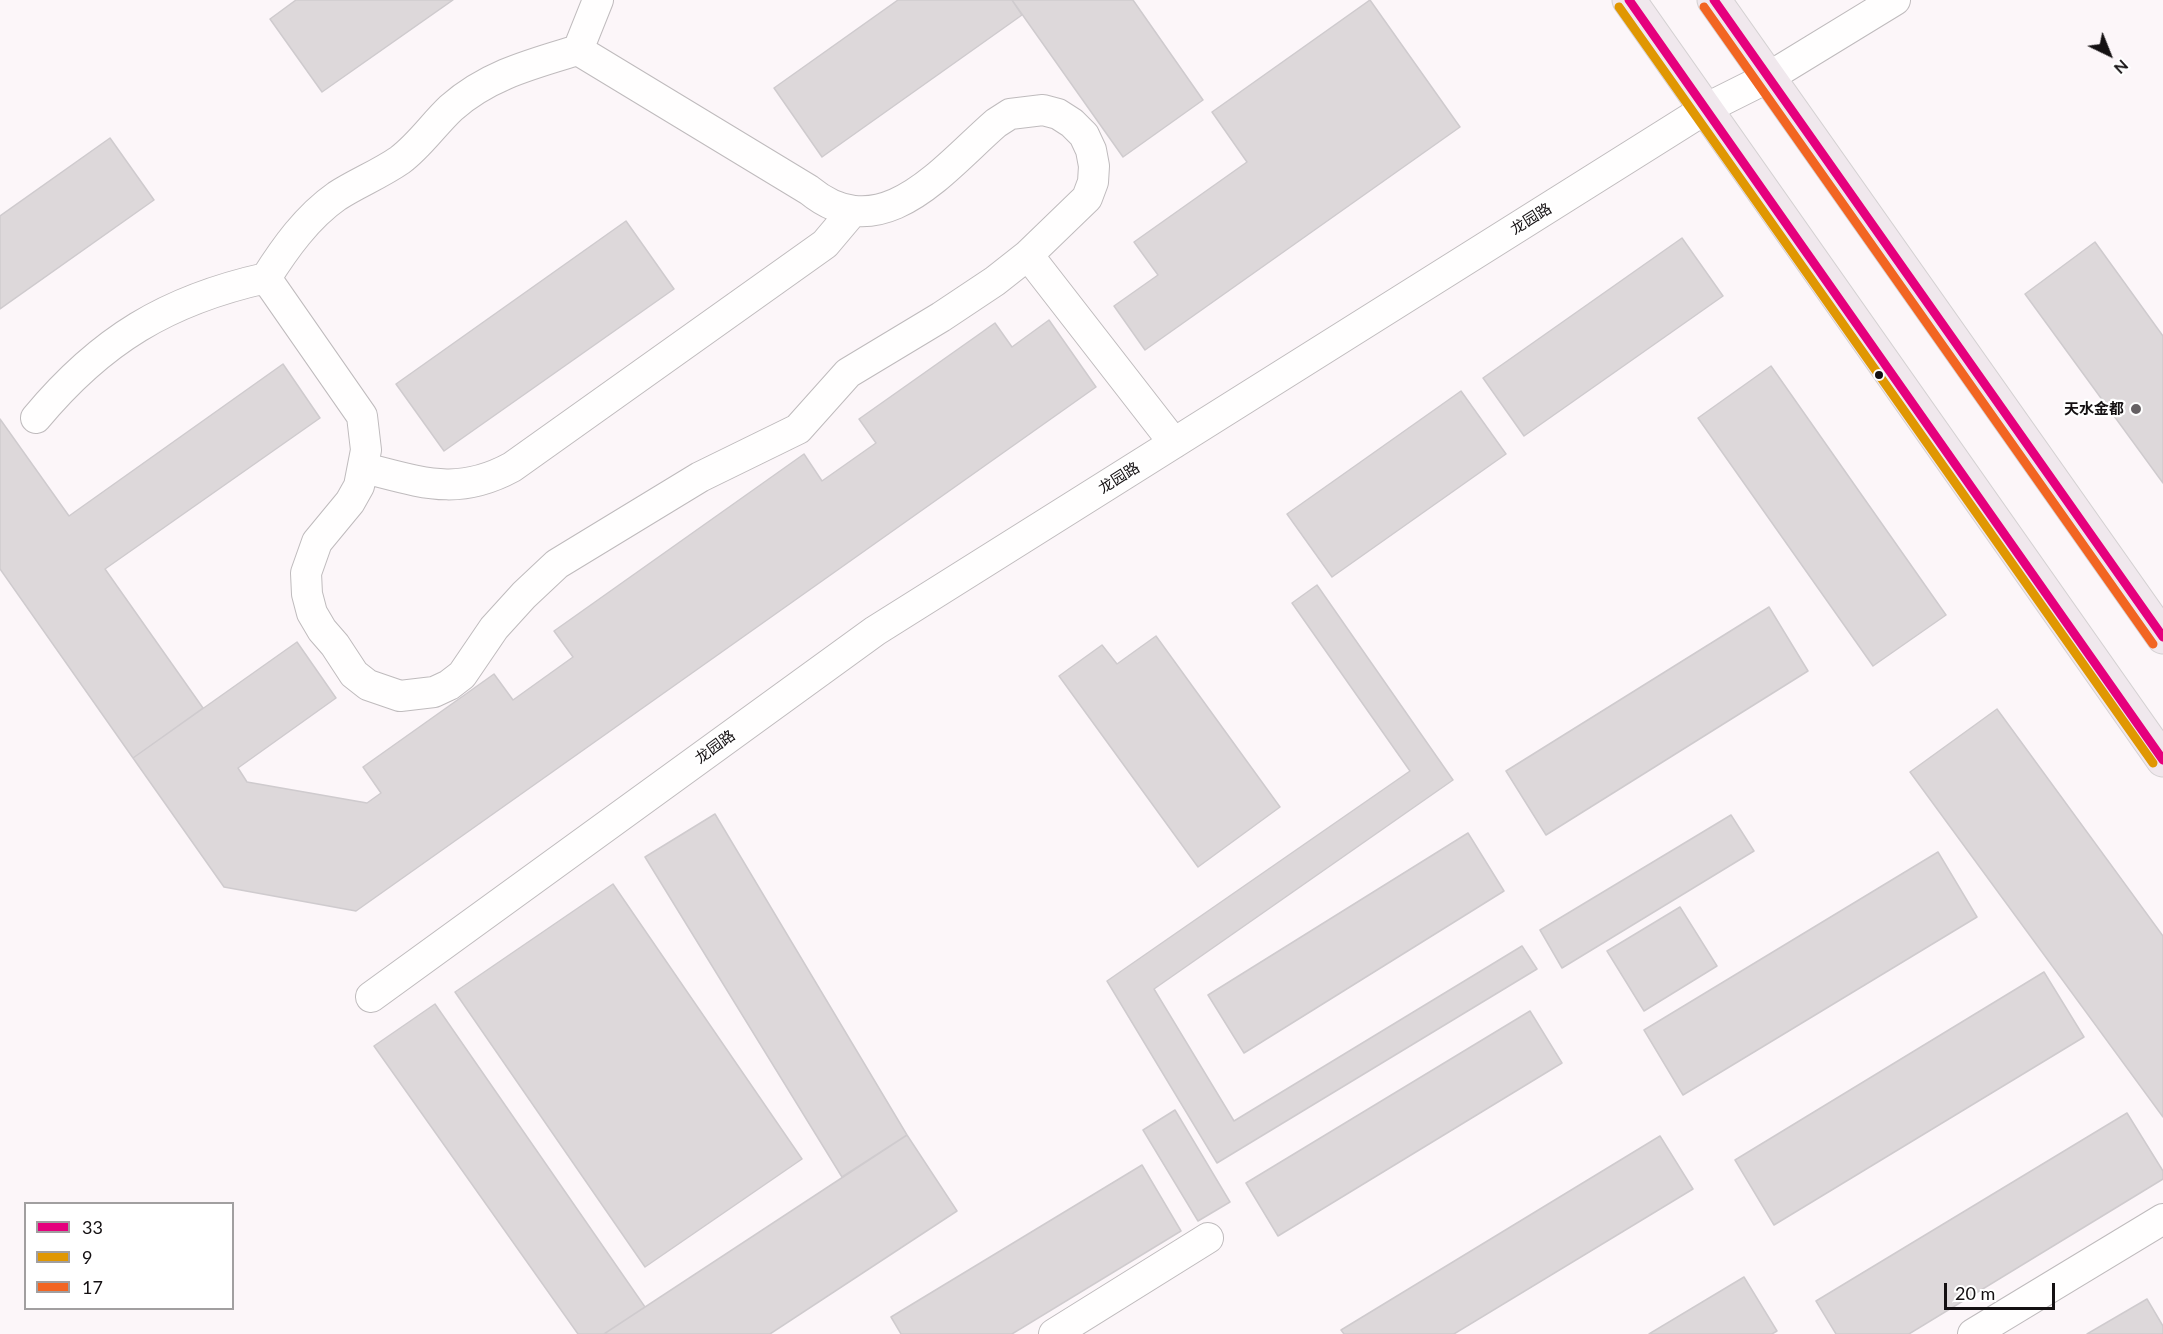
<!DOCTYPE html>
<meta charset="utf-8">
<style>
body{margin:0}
#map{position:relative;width:2163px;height:1334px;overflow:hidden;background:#fcf6f9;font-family:Lato,sans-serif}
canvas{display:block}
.legend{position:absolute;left:24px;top:1202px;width:210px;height:108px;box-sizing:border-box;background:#fff;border:2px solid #a19fa0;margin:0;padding:8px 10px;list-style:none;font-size:18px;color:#141012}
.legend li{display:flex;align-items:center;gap:12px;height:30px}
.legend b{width:30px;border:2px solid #a19fa0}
.north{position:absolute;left:2079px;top:24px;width:60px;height:60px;-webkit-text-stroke:4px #fff;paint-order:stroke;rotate:137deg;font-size:16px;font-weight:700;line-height:24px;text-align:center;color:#141012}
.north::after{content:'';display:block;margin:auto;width:21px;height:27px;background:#141012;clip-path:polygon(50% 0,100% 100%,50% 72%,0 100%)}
.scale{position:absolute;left:1944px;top:1283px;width:111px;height:27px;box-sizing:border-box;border:3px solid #141012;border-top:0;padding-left:8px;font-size:18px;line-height:21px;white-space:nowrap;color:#141012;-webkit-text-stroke:4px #fff;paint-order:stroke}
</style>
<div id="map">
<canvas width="2163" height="1334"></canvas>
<ul class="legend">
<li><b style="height:8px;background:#e5007d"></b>33</li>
<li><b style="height:8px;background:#e09702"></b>9</li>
<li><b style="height:8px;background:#f26522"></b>17</li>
</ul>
<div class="north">N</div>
<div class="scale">20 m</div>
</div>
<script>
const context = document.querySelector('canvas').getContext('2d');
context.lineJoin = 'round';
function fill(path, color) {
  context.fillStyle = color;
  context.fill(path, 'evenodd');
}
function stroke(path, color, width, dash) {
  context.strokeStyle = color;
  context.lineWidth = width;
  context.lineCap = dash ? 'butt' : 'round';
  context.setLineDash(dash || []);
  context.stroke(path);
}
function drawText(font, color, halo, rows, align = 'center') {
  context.font = font + ' Lato,"Noto Sans SC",sans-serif';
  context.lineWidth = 4.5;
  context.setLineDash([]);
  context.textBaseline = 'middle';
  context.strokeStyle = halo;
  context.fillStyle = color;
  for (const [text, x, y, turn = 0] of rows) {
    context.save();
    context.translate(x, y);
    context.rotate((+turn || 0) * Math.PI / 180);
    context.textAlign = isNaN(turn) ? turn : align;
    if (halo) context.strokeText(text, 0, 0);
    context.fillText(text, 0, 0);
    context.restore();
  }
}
const building = new Path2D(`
 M296,0H453L322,92L270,19Z
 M898,0H1012L1022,15L822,157L774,88Z
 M1012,0H1133L1203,100L1123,157Z
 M1370,0L1460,127L1145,350L1114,306L1158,275L1134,242L1247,162L1212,112Z
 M110,138L154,200L0,309V216Z
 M626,221L674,289L444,451L396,384Z
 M1682,238L1723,296L1524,436L1483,378Z
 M2095,242L2163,336V483L2025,294Z
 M1049,320L1096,387L356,911L224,887L133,758L297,642L336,698L238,768L247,782L367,803L381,793L363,767L494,674L513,700L573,657L554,631L804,454L822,481L876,443L859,419L995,323L1012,347Z
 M283,364L320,418L105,569L203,708L133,758L0,569V419L69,516Z
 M1771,366L1946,615L1873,666L1698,418Z
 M1461,391L1506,454L1332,577L1287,514Z
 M1317,585L1453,780L1154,989L1234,1121L1522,946L1537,969L1217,1163L1107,981L1410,771L1292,603Z
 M1769,607L1808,671L1546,835L1506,771Z
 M1156,636L1280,807L1198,867L1059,676L1102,645L1117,664Z
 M1997,709L2163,936V1117L1910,772Z
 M715,814L907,1135L842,1177L645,857Z
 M1731,815L1754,851L1562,968L1540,930Z
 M1468,833L1504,891L1244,1053L1208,995Z
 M1938,852L1977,917L1683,1095L1644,1030Z
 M613,884L802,1159L645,1267L455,992Z
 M1680,907L1717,966L1644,1011L1607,951Z
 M2044,972L2084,1037L1774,1225L1735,1160Z
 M435,1004L645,1307L604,1334H578L374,1046Z
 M1530,1011L1562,1063L1278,1236L1246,1183Z
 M1175,1110L1230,1202L1198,1221L1143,1130Z
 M2127,1113L2163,1171V1179L1909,1334H1836L1816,1301Z
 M907,1135L957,1211L770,1334H604Z
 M1660,1136L1693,1189L1454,1334H1344L1341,1330Z
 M1142,1165L1181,1231L1012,1334H901L891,1317Z
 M1744,1277L1777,1331L1772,1334H1649Z
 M2147,1299L2163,1326V1334H2087Z`);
const minor = new Path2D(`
 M578,50L598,0
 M1028,255L1174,443
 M36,418C101,340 167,300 266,278C285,248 307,217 337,196C357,183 380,174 400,160C420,145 433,125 451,108C488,75 532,64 578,50L809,190C882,250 943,169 996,123L1010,114L1043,110L1058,114L1072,123L1084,135L1091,150L1094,166L1093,182L1087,198L1028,255L995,281L941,317L848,373L798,429L700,477L557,564L524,595L494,628L462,675L449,685L434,692L400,696L368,685L354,674L335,645L322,630L312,613L307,594L306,573L317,542L350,502L359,486L366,450L362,416L266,278
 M364,468C421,482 457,497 512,467L825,244L852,212
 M371,997L875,631L1707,108L1769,77L1895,0
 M1054,1334L1208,1238
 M1973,1334L2163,1219`);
const primary = new Path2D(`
 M1629,0L2163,760
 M1714,0L2163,637`);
const bus1 = new Path2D(`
 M1629,0L2163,760
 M1714,0L2163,637`);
const bus2 = new Path2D(`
 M1619,7L2153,763`);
const bus3 = new Path2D(`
 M1704,7L2153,644`);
const markers = [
 [1879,375,5,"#141012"],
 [2136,409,6,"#656063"]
];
const streetNames = [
 ["龙园路",1531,219,-32],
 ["龙园路",1119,478,-32],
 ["龙园路",715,747,-36]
];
const poiNames = [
 ["天水金都",2124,409]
];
fill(building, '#ddd8da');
stroke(building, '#cfcbce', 1.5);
stroke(minor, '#bfbbbd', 32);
stroke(primary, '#d4d1d2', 35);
stroke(minor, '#fffefe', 30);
stroke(primary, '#f0e8ed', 33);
stroke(bus1, '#e5007d', 9);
stroke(bus2, '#e09702', 9);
stroke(bus3, '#f26522', 9);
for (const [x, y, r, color] of markers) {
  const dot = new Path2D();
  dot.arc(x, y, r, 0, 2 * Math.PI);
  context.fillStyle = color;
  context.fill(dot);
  stroke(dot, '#fff', 2);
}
drawText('15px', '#141012', '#fff', streetNames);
drawText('bold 15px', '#141012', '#fff', poiNames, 'right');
</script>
